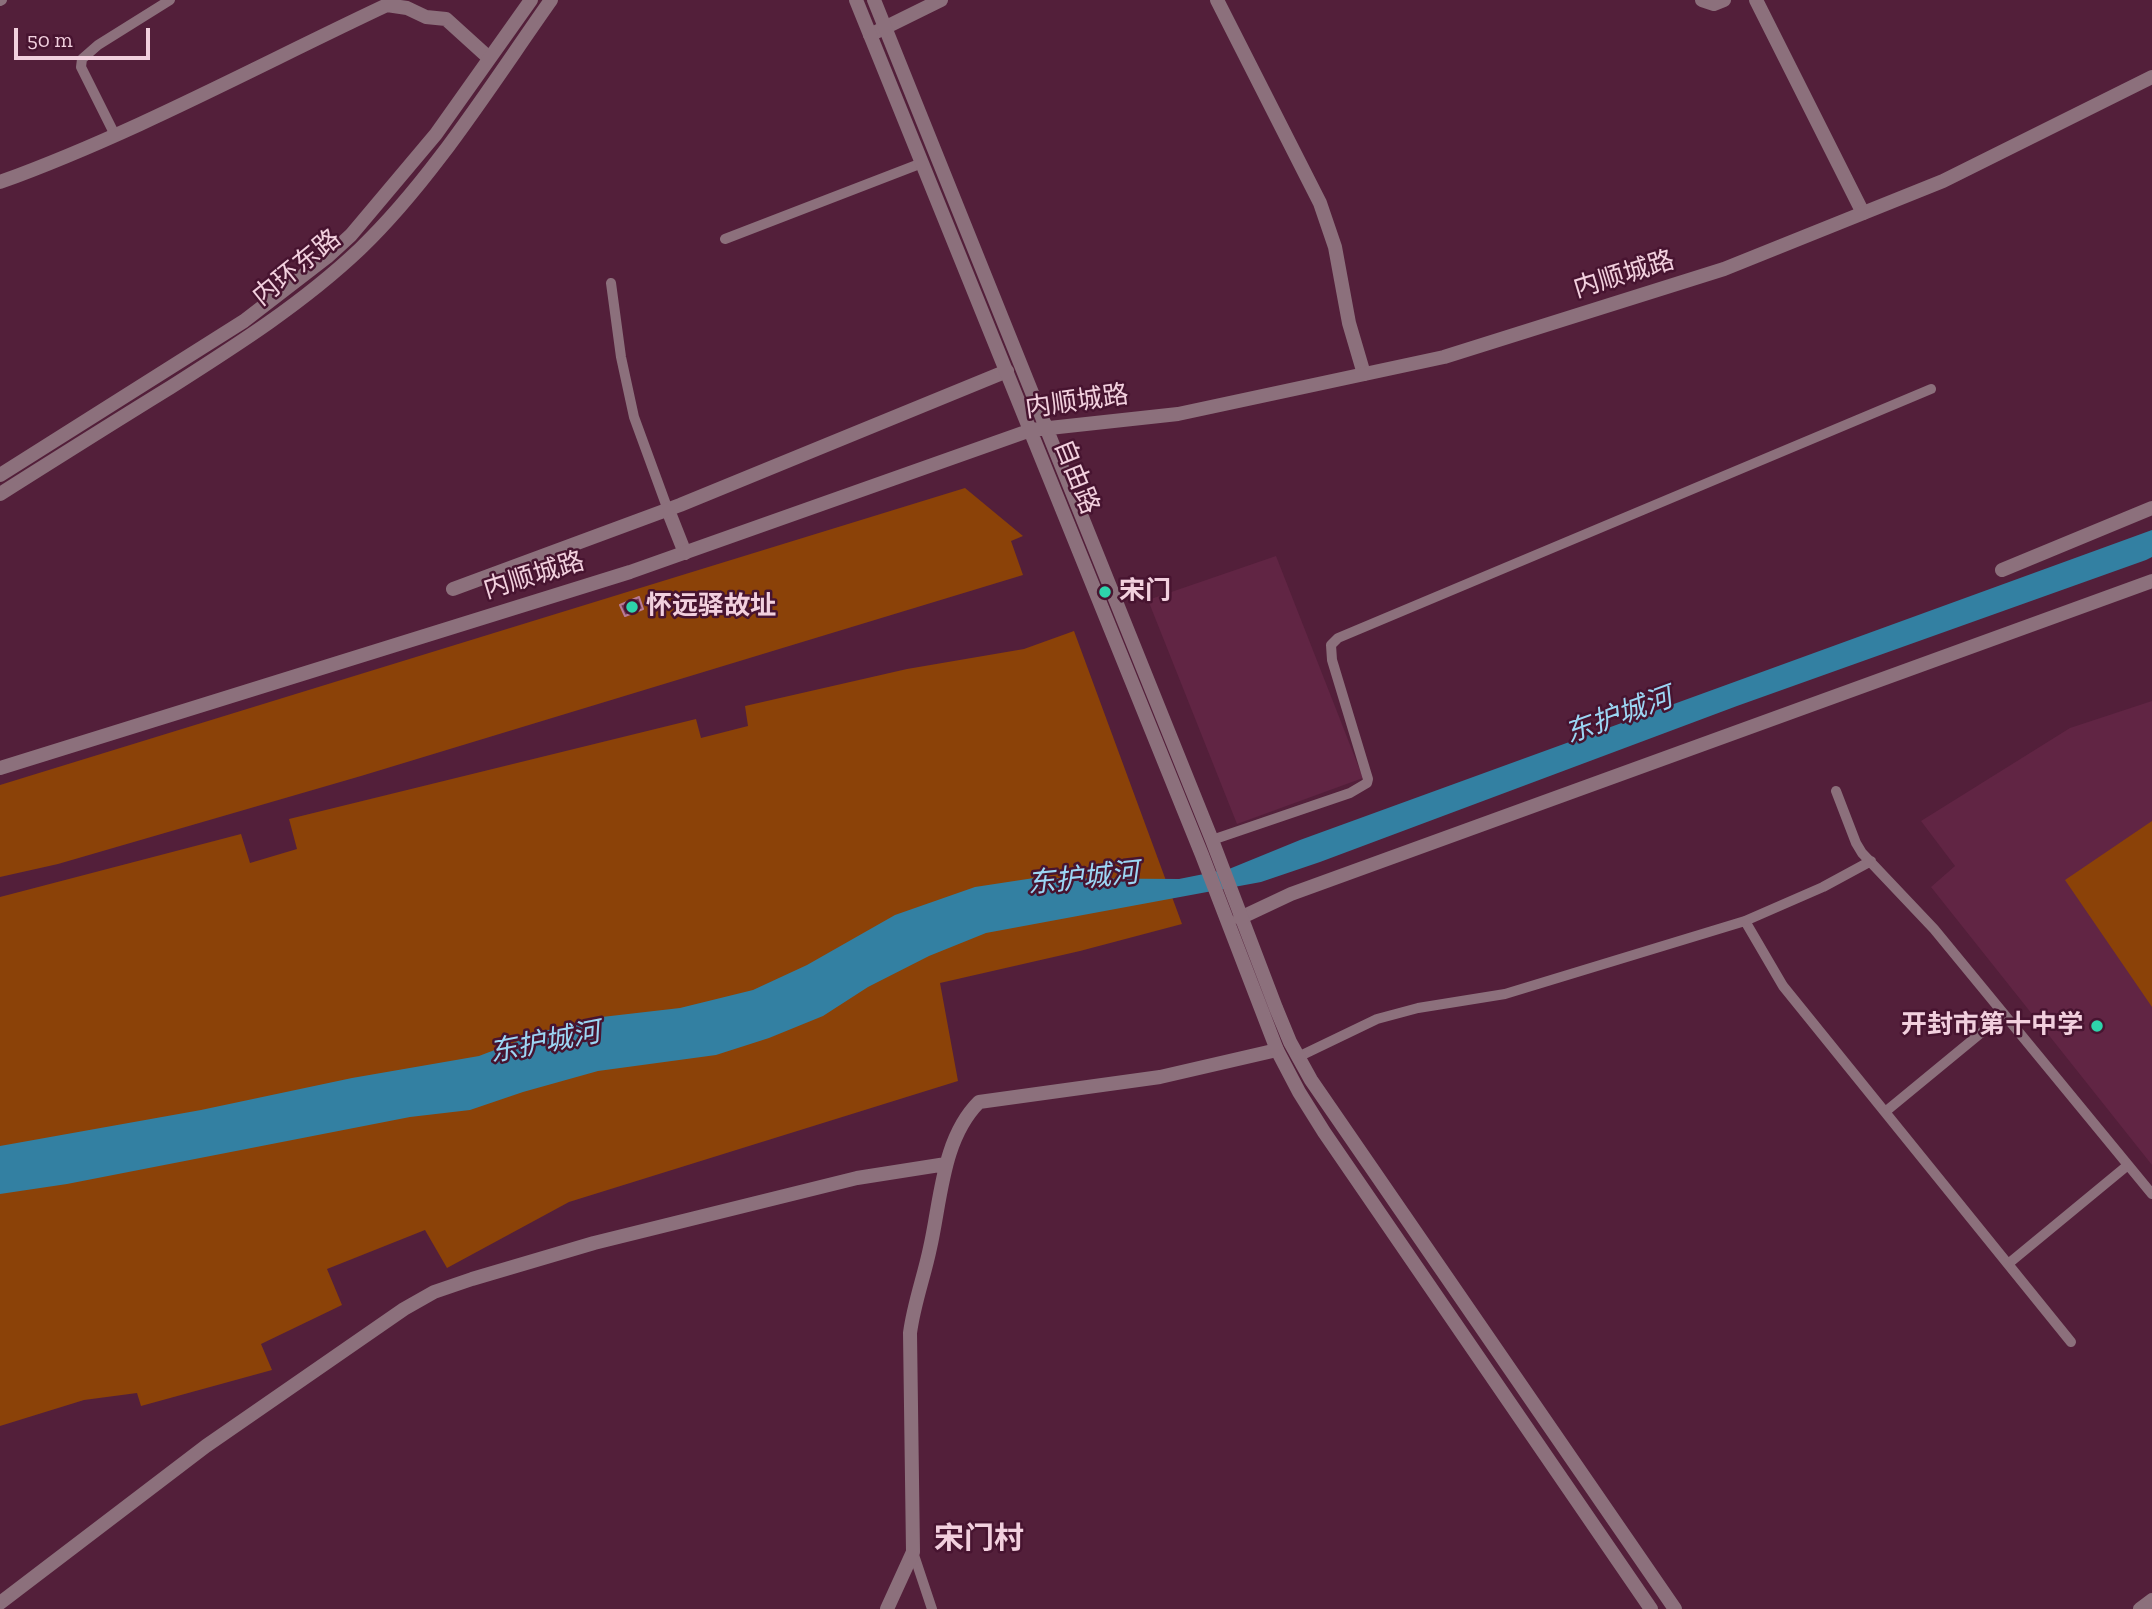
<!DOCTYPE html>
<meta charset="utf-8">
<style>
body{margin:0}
#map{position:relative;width:2152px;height:1609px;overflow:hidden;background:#531f3a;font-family:"Zilla Slab",serif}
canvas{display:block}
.scale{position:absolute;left:14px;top:28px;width:136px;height:32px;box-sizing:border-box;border:4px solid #f2d0de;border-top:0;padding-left:9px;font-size:21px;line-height:24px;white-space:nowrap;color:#f2d0de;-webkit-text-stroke:5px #471430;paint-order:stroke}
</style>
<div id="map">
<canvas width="2152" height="1609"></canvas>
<div class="scale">50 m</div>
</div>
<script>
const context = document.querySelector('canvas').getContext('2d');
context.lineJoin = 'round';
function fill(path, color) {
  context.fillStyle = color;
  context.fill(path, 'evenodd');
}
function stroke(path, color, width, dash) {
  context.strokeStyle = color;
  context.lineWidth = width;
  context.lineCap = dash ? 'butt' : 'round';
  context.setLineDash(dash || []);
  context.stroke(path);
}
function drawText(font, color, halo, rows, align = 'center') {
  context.font = font + ' "Zilla Slab","Noto Sans SC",serif';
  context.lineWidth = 5;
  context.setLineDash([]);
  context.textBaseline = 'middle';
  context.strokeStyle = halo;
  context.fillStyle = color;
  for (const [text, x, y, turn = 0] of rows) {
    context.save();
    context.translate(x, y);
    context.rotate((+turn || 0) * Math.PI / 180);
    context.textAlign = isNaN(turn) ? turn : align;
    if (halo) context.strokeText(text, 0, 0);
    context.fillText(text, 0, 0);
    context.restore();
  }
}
const built = new Path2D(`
 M1276,556L1363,778L1237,824L1148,600Z
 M2152,701V1165L1931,887L1955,866L1921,821L2070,728Z`);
const green = new Path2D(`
 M965,488L1023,536L1011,541L1023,575L361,776L58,864L0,877V785Z
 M1074,631L1182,924L1080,951L940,983L958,1081L569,1202L447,1268L425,1230L327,1269L342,1305L261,1344L272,1370L141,1406L137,1393L84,1400L0,1426V897L241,834L250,863L297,849L289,819L696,719L701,738L748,726L745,706L907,669L1024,649Z
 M2152,821V1007L2065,880Z`);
const water = new Path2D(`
 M2152,530V557L2146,560L1737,706L1320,862L1261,882L986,933L929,956L868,987L823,1016L769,1038L716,1055L598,1071L523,1092L470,1110L410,1117L67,1184L0,1194V1146L201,1110L352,1078L479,1056L544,1031L602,1017L680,1008L753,990L807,965L895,915L975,887L1034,878L1179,879L1229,869L1300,840Z`);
const building = new Path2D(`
 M639,597L643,609L625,616L620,605Z`);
const service = new Path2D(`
 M0,1L2,0
 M115,135L81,67L82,59L98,45L170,0
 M725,239L922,163
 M611,283L621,357L634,417L668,510
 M1836,791L1856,843L1862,853L1934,929L2152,1194
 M1212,840L1350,793L1367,783L1368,779L1332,660L1331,645L1338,638L1931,389
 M1745,921L1783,986L2071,1342
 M1298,1057L1377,1019L1418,1008L1505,994L1745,921L1823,887L1871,861
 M1885,1112L2004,1014
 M2008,1264L2128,1165
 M913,1552L932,1609`);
const minor = new Path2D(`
 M1217,0L1320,203L1335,247L1349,323L1364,374
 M1702,0L1714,4L1724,0
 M1756,0L1863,213
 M870,35L941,0
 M0,182C133,134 259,65 387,5L407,8L426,17L446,19L489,58
 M668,510L685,553
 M2002,570L2152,508
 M453,589L680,505L1007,371
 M1240,918L1291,894L2152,581
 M0,1603L206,1446L404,1309L434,1292L472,1279L594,1243L857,1178L946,1164
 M887,1609L913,1552L910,1333C914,1303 924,1277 930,1248C941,1200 942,1139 979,1102L1160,1077L1277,1050
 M2140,1609L2152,1600`);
const tertiary = new Path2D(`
 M856,0L1202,855L1277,1050L1299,1092L1324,1132L1651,1609
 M874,0L1212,840L1276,1008L1290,1042L1311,1080L1675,1609
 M0,475L244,321L327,257L351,235L436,134L531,0
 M0,494C57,458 114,422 171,387C237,345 303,303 360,249C432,180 493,82 551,0
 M0,768L630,572L1031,430L1178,414L1444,357L1724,269L1943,181L2152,77`);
const markers = [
 [1105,592,7,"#2ed4ab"],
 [632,607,7,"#2ed4ab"],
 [2097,1026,7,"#2ed4ab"]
];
const streetNames = [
 ["内环东路",297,268,-39],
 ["内顺城路",1624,275,-17],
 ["内顺城路",1077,402,-8],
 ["自由路",1076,477,68],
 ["内顺城路",534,576,-17]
];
const poiNames = [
 ["宋门",1119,592],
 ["怀远驿故址",646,607],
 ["开封市第十中学",2083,1026,"right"]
];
const waterNames = [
 ["东护城河",1619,716,-20],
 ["东护城河",1083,879,-6],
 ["东护城河",545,1043,-11]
];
const quarterNames = [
 ["宋门村",979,1539]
];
fill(built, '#612544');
fill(green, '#8b4208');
fill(water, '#3380a2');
fill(building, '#6d3651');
stroke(building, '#b87a96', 2);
stroke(service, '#8c707c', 10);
stroke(minor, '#8c707c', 14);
stroke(tertiary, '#8c707c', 14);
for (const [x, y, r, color] of markers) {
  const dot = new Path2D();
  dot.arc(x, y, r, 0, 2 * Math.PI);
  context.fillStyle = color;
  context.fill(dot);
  stroke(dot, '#471430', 2.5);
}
drawText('26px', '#f2d0de', '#471430', streetNames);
drawText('bold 26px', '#f2d0de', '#471430', poiNames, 'left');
drawText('italic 28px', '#9cd6f4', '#471430', waterNames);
drawText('bold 30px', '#f2d0de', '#471430', quarterNames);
</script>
